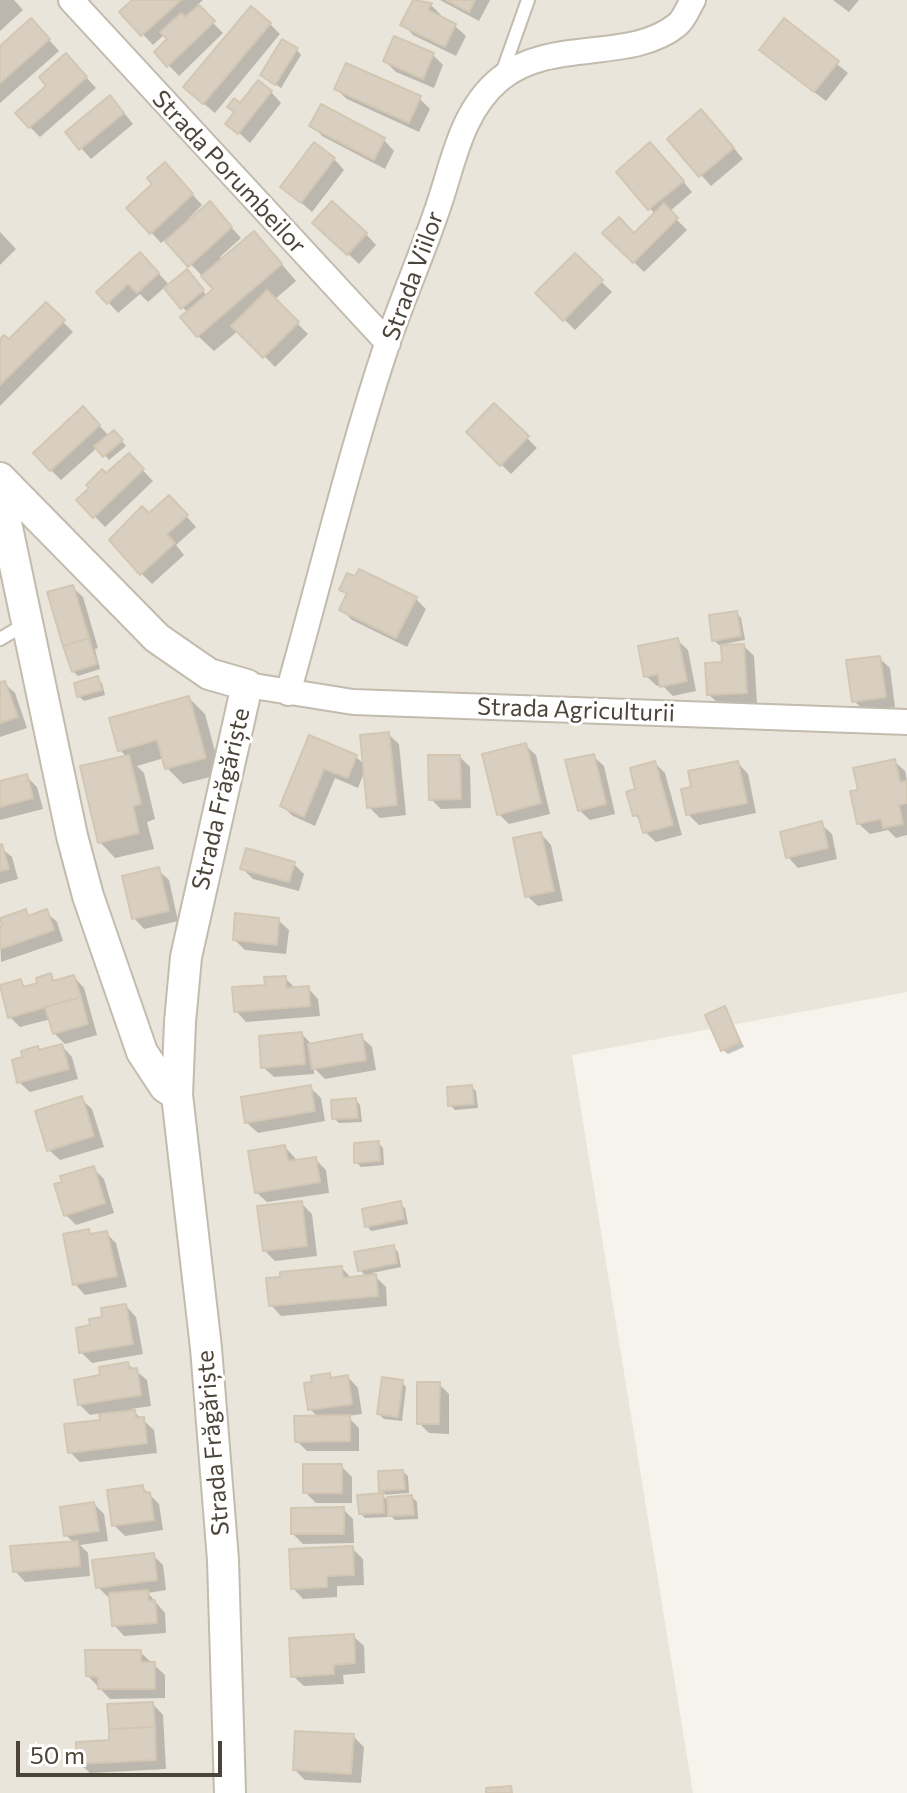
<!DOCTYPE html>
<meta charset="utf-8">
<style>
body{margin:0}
#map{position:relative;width:907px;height:1793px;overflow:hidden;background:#f6f3ec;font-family:Commissioner,sans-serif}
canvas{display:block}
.scale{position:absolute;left:16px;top:1741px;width:206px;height:36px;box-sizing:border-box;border:4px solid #4b4439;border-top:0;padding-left:10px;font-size:24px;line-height:28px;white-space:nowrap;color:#4b4439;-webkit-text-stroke:6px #fff;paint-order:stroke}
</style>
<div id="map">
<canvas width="907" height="1793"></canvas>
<div class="scale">50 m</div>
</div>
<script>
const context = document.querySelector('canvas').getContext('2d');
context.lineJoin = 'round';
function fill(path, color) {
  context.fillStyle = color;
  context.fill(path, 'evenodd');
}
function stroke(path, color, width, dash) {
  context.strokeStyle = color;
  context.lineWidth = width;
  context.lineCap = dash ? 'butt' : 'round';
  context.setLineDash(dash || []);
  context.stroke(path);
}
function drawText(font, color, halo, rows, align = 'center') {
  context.font = font + ' Commissioner,sans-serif';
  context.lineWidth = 6;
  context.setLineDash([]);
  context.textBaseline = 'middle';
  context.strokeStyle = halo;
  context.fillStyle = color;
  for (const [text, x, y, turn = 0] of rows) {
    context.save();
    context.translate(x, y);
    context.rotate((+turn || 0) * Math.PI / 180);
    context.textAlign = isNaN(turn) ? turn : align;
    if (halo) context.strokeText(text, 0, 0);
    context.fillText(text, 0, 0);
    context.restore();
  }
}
const residential = new Path2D(`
 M0,0H907V992L572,1055L693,1793H0Z`);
const shadow = new Path2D(`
 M0,0H14L23,10L0,31Z
 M135,0H203L196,6L223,33L179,76L156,52L170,39L165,34L153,45L122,12Z
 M415,0L431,5L441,15L440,18L455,26L466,36L456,56L413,35L403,24Z
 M440,0H490L479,21Z
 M833,0H859L849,12Z
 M784,21L848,73L826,101L772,60Z
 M270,24L280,34L215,113L196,97Z
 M42,32L59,51L0,103V49Z
 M297,50L301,55L281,88L267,79Z
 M433,55L443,65L434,88L396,72L385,61Z
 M76,66L96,88L40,137L30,127Z
 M336,89L419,98L430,109L419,132L347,99Z
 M271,92L281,103L250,143L228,123L241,105Z
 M120,108L133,124L91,159L81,148Z
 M712,122L743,159L711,186L669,139Z
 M312,125L384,140L394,151L385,169L322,136Z
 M661,155L692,192L669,212L687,230L644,272L605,233L635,235L655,214L618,172Z
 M334,159L344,170L312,212L283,187Z
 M175,175L202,205L188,219L190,222L220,215L241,238L220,257L223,260L269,249L296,281L274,300L308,334L275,367L239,330L214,351L198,336L188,313L165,287L148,302L140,294L118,313L99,292L151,265L170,286L191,276L208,297L216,290L166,239L161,243L151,232Z
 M0,232L16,249L0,265Z
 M326,233L366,234L376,245L359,264Z
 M575,256L612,292L575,330L538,293Z
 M46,305L73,332L0,406V342H9Z
 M494,405L537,448L511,474L468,432Z
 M94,420L109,436L114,432L126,446L109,460L98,447L61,480L51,470Z
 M129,456L153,481L105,527L79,500Z
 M179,508L196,527L176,545L184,555L152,584L142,574Z
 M72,587L83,597L98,648L95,649L100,669L78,676L73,671Z
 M342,589L415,598L426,609L407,647L352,620L342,610L348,596Z
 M737,614L741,618L745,640L719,645L714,640Z
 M677,640L688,650L696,691L673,696L662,685L657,686L646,676Z
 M744,646L754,656L757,703L720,705L709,695L724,664Z
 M879,658L890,668L895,707L865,711L854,701Z
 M97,679L102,683L105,695L84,701L79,696Z
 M4,683L15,693L27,728L0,737V685Z
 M189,698L205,714L221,774L183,784L167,768L164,758L137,766L144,773L155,819L147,822L154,849L115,858L100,842L127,757L120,750Z
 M388,734L399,744L406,815L380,818L369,807L365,770L358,788L335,778L315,826L293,816L282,806L311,738L356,757L365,765Z
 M525,745L536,755L550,814L509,824L499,814Z
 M593,756L604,766L615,814L590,820L579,810Z
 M460,757L470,767L471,808L441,809L431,799Z
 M894,761L905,771L907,781V835L896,838L888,830L870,834L859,824L860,791Z
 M655,763L665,773L682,835L656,842L645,832L643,823L635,815L638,790Z
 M738,763L748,774L756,813L699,825L688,814L693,788Z
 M26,776L37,787L43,809L0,820V783Z
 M821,824L832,834L837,859L798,868L788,857Z
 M541,834L551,845L563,901L538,906L527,896Z
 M0,847L12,857L18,879L0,884Z
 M294,864L304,874L299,891L253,879L242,868Z
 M158,870L169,880L178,921L144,929L134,918Z
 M25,912L31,917L46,912L57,922L63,941L1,962L0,929Z
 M278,920L289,930L286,954L245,950L235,940Z
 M50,976L57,982L74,977L84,988L97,1035L65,1044L54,1033L51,1019L20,1027L10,1017L20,981L27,988L40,984Z
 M285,978L296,989L308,988L318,999L320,1016L246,1022L236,1011L267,987Z
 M724,1009L729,1014L744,1047L728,1054L723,1050Z
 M302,1034L312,1045L361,1037L372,1047L376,1070L325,1079L314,1068V1074L274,1077L263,1067Z
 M62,1046L72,1057L78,1079L30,1092L19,1082L25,1058L38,1048L41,1052Z
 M310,1087L321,1098L325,1121L258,1133L247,1123Z
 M472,1087L476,1091L478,1108L455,1110L450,1105Z
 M81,1099L92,1109L104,1147L60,1160L49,1150Z
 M356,1100L360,1105L362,1122L339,1123L334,1118Z
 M378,1143L383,1148L384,1165L361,1167L356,1162Z
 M285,1147L295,1158L296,1162L315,1159L326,1170L329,1193L267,1202L256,1192Z
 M93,1168L104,1179L114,1213L76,1225L65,1214V1183Z
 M301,1203L312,1214L317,1256L275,1261L265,1251Z
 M400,1204L405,1208L408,1224L371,1231L367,1226Z
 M88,1231L92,1236L106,1233L116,1243L127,1287L85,1295L75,1284Z
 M393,1247L398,1252L401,1267L372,1273L386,1287L387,1306L281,1316L271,1305L342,1268L352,1279L367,1277L360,1270Z
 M126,1306L136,1317L143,1354L92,1363L81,1352L92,1327Z
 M128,1364L147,1380L151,1406L131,1409L154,1430L157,1453L80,1462L70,1452L102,1421L101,1413L90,1415L80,1405L102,1377Z
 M330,1375L334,1379L348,1377L358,1388L362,1414L347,1416L359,1428V1451H307L297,1441L318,1417L310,1409Z
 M402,1382L406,1387L402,1421L384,1419L379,1414Z
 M439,1384L449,1394V1434L429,1433L419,1423Z
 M341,1466L352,1477V1503H316L305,1492Z
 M403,1472L408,1476L409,1493L382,1495L390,1503L412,1497L417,1502L418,1519L395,1520L388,1513V1517L365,1518L360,1513L359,1497L386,1495L381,1490Z
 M142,1487L159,1504L163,1530L125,1536L114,1525Z
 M94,1504L104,1514L108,1541L80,1545L88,1553L90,1576L25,1582L15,1571L74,1543L66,1535Z
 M343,1509L353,1519L354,1543L303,1544L293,1534Z
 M352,1548L363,1559L364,1585L337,1586V1597L303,1599L293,1588Z
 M153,1555L163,1565L166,1590L148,1593L165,1613L166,1633L124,1636L114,1625L112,1597H108L98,1587Z
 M353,1636L364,1646L365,1673L343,1675L344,1684L304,1686L293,1676Z
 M140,1652L165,1675V1698L110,1699L88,1676Z
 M153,1704L163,1715L166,1769L90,1773L79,1763L111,1742Z
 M353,1736L364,1747L361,1783L305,1780L295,1770Z`);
const building = new Path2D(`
 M132,0H181L141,36L119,12Z
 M413,0L432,3L428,10L456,24L445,47L400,25Z
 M446,0H475L469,12Z
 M199,5L215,21L167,67L154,52L167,39L160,32L181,13L185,17Z
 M251,6L271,23L203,104L183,87Z
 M31,18L50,39L0,83V46Z
 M784,18L839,61L814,92L759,50Z
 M394,36L434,53L423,79L383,61Z
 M282,39L298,48L275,85L260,75Z
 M66,53L87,77L29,128L15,113L46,86L39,77Z
 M346,63L421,96L409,123L334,89Z
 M258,80L272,91L238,134L225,124L234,112L227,107L234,98L240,103Z
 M110,95L124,113L79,150L65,132Z
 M321,104L385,138L374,160L309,126Z
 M701,109L734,148L699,177L667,139Z
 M314,142L335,158L301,203L280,187Z
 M650,142L684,181L648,210L616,172Z
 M165,162L193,194L150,234L126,208L152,184L147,178Z
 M210,201L232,227L188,267L165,241Z
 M332,201L367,233L347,255L312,223Z
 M664,203L678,218L633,263L602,233L619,217L634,233Z
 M254,231L282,264L197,337L180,317L213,289L201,276Z
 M140,252L159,273L137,293L128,284L107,304L96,292Z
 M575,253L603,280L563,321L535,293Z
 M187,269L204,290L181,309L164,288Z
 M267,290L299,322L263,358L231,326Z
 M46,302L65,320L0,385V339L4,335L9,339Z
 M494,403L529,436L500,466L466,432Z
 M83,406L100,425L50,471L33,453Z
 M114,430L123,440L103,457L94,446Z
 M129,453L144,469L93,518L76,500L89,488L86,485L102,469L106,473Z
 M169,495L188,515L167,534L175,543L140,575L109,540L142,506L149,513Z
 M359,569L417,597L396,638L339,610L347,593L339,590L347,573L355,576Z
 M73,585L89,638L63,646L47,592Z
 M737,611L741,636L712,641L709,615Z
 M89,638L97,664L72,672L63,646Z
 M678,638L687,681L660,687L658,674L644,677L638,646Z
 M744,644L747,693L707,695L705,663L722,662L721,645Z
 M880,656L886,697L852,702L846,660Z
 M98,676L102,690L77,697L74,683Z
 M5,681L18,717L0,723V682Z
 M189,696L206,758L165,769L157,740L118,751L109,718Z
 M389,732L397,805L367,808L360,735Z
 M309,735L357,755L348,778L324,769L304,817L280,806Z
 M526,743L541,803L497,815L482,754Z
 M594,754L606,804L578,811L565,760Z
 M129,755L141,804L133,806L139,833L98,843L80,766Z
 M428,755H460L461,799L429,800Z
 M895,759L900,782L907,781V803L899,805L903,824L883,828L881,819L857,824L850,791L858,790L853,768Z
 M655,761L673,825L643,833L638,815L633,816L626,792L635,789L630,768Z
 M738,761L747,803L686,815L681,789L691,787L688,771Z
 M27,774L33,798L0,807V781Z
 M822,821L828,848L786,858L780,832Z
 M541,832L554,891L525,897L513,838Z
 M2,844L9,869L0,871V845Z
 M246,848L295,862L289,882L240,869Z
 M159,867L169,911L132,919L122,876Z
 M26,909L28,916L47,909L54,930L0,949V927L2,926L0,918Z
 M235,913L279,918L277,945L233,940Z
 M51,973L53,981L74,975L81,997L8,1018L0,985L21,979L23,987L37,983L36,978Z
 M286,976V988L309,986L310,1006L234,1012L232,987L265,985L264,977Z
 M81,997L88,1024L53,1034L45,1007Z
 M725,1006L740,1042L721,1051L705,1015Z
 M302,1032L305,1064L261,1068L259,1036Z
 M362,1034L366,1060L312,1069L308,1044Z
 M62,1044L69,1069L17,1083L12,1060L22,1057L21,1051L38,1046L39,1050Z
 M311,1085L315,1111L245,1123L241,1097Z
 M472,1085L474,1104L448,1106L447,1087Z
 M82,1096L94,1136L47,1151L35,1111Z
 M356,1098L358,1118L332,1119L331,1100Z
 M379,1141L380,1161L354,1163V1143Z
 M285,1145L288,1161L316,1157L320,1182L255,1193L248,1151Z
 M94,1166L105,1203L64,1216L54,1184L62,1182L60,1176Z
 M302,1201L307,1246L263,1251L257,1206Z
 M401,1201L404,1219L365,1227L362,1209Z
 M89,1229L90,1234L107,1231L117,1276L73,1285L63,1234Z
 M394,1245L397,1263L358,1271L354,1252Z
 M342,1266L343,1278L376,1274L378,1296L269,1306L266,1278L280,1277V1272Z
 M126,1304L133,1344L79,1353L76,1328L90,1325L89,1319L102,1317L101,1308Z
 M128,1362L130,1369L137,1368L141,1395L78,1405L74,1380L100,1375L99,1367Z
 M330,1373L331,1378L348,1375L352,1404L308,1410L304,1383L312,1382L311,1376Z
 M382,1377L403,1380L398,1417L377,1414Z
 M417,1382H440L439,1424H417Z
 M135,1410L136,1418L144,1417L147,1443L68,1453L64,1424L100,1420L99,1414Z
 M350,1415V1441L295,1442L294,1416Z
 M303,1464H342V1493H303Z
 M403,1470L405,1489L379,1491L378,1471Z
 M143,1485L144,1493L150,1492L154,1520L112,1526L107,1490Z
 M383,1493L384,1513L359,1514L357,1495Z
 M412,1495L414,1515L388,1516L387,1497Z
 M94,1502L99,1531L64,1536L60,1507Z
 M344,1507V1534H291V1508Z
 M78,1541L80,1566L13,1572L10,1546Z
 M353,1546L354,1575L327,1576V1587L291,1589L289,1549Z
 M154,1553L157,1580L96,1588L92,1560Z
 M148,1590L149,1601L155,1600L157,1623L112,1626L109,1593Z
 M354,1634L355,1663L334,1665V1674L291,1677L289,1638Z
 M85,1650H141V1662H155V1689H98V1677L86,1676Z
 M153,1702L155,1727L109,1729L107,1704Z
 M155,1727L156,1760L77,1764L76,1742L109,1740V1729Z
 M295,1731L354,1734L351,1774L293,1770Z
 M511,1786L512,1793H486V1788Z`);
const service = new Path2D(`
 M501,76L528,0
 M0,639L27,623`);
const minor = new Path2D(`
 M71,0L388,343
 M247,685L353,702L907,722
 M288,693C321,576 349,458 387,344C402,300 421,257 436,213C453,167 459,113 500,79C551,37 630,63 677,25C684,20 688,8 693,0`);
const tertiary = new Path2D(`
 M0,478L157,638L209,674L247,685L186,957L180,1022L177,1095L206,1348L223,1560L230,1793
 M0,494L72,836L88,896L142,1052L165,1087L177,1095`);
const streetNames = [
 ["Strada Porumbeilor",229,172,47],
 ["Strada Viilor",413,276,-70],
 ["Strada Agriculturii",576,710,2],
 ["Strada Frăgăriște",221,799,-77],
 ["Strada Frăgăriște",213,1443,-95]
];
fill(residential, '#eae5da');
fill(shadow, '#0003');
fill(building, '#d8cfc1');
stroke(building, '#d3c7b4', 2);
stroke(service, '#c2bbae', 16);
stroke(minor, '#c2bbae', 28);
stroke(tertiary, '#c2bbae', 34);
stroke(service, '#fff', 12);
stroke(minor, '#fff', 24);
stroke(tertiary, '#fff', 30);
drawText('24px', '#4b4439', '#fff', streetNames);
</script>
